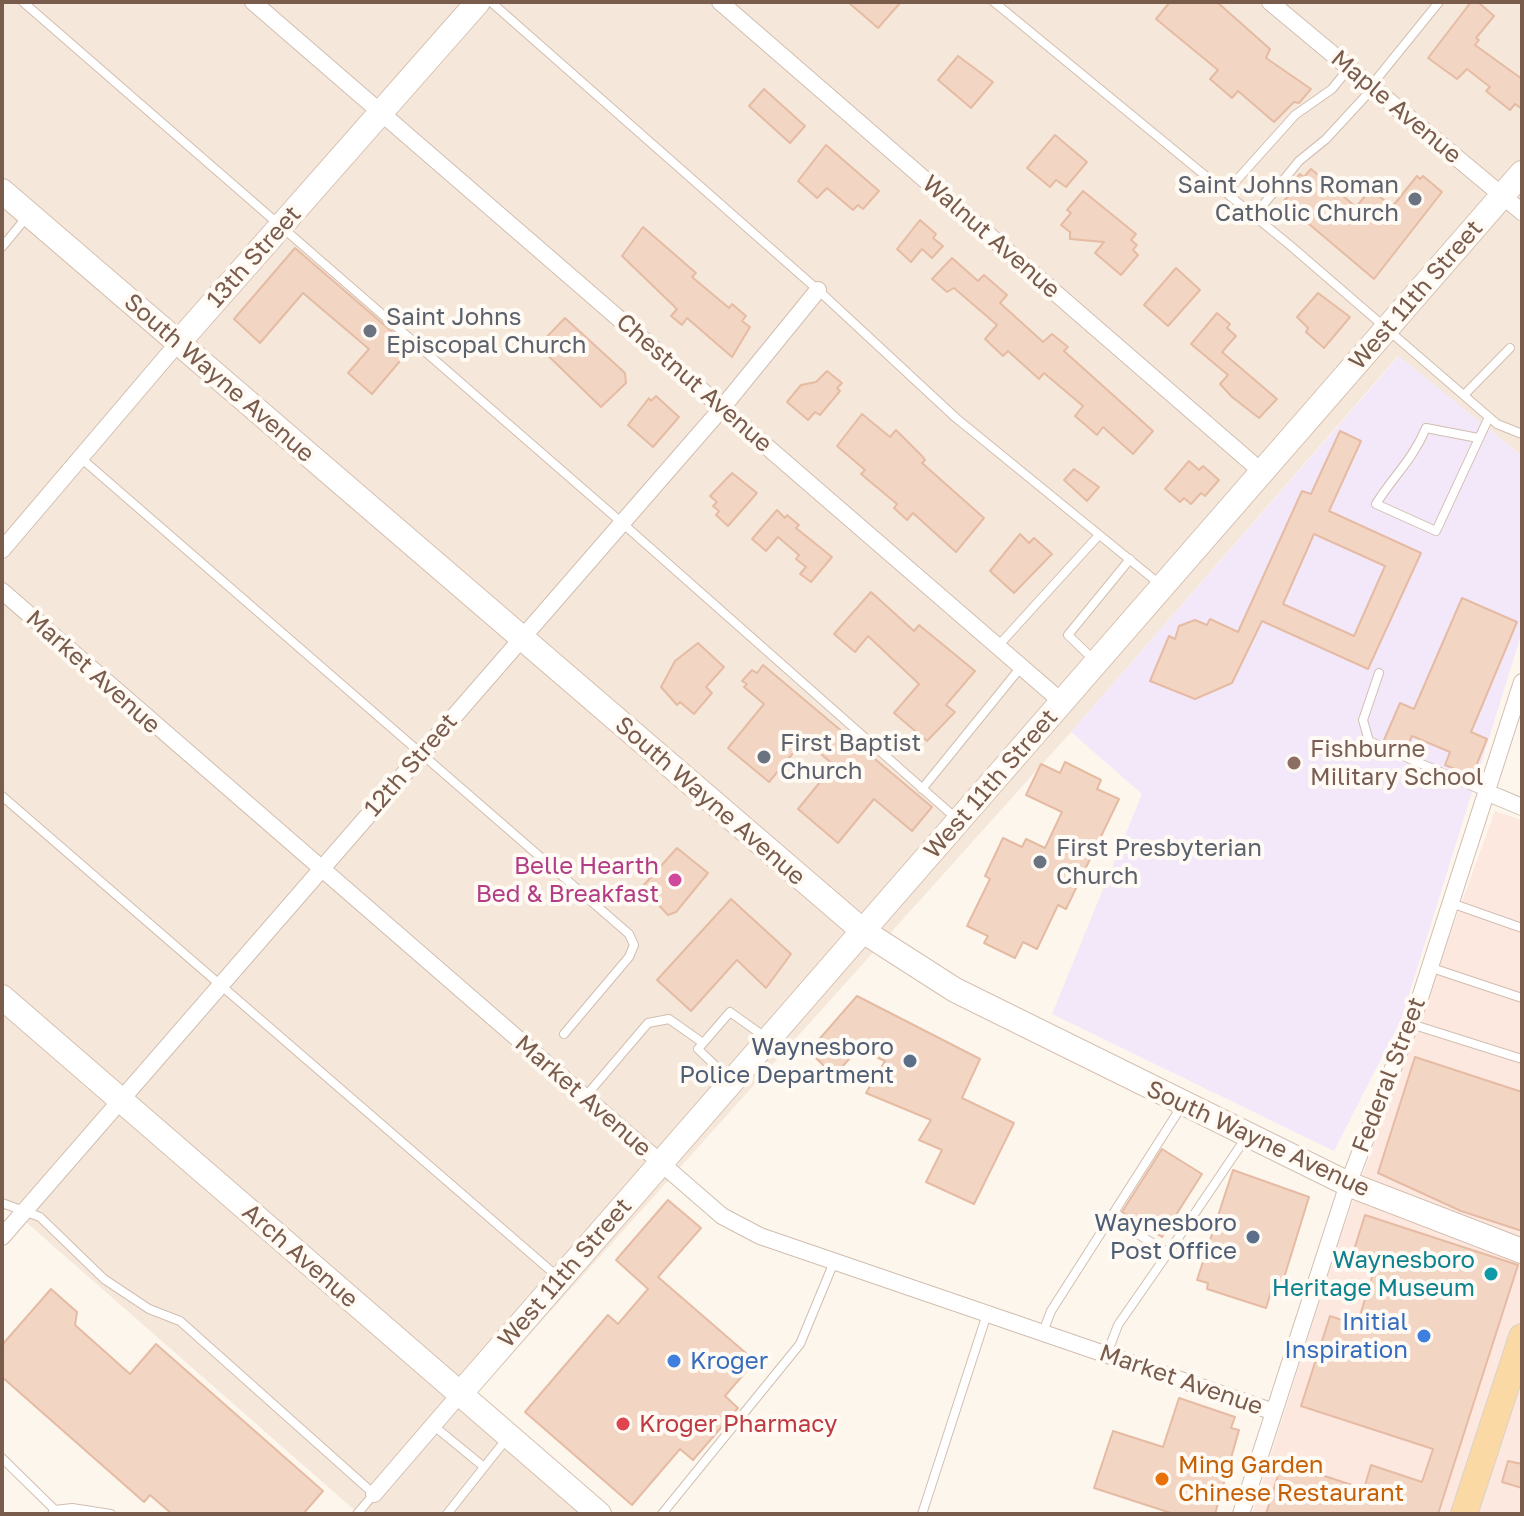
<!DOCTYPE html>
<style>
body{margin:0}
#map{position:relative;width:1524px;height:1516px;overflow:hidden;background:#fdf6ec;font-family:"Golos Text",sans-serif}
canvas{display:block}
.frame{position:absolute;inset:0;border:4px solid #7a5c4d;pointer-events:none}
</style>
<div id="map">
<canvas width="1524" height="1516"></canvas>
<div class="frame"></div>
</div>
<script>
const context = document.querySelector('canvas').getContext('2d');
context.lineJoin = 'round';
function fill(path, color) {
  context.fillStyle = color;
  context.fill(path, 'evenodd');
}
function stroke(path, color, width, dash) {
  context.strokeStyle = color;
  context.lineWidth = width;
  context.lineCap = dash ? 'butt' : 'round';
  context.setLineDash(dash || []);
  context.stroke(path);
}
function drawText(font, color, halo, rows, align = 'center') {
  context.font = font + ' "Golos Text",sans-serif';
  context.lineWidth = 8;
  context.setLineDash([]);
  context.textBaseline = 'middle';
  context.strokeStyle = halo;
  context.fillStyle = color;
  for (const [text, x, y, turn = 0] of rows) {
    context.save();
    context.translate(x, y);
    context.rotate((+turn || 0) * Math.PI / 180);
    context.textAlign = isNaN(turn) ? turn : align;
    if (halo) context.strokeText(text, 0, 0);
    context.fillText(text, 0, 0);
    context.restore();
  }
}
const residential = new Path2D(`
 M2,2H1522V456L1398,356L1071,732L463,1409L590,1514H359L2,1201Z`);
const commercial = new Path2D(`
 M1495,811L1522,820V1514H1252L1340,1237Z`);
const education = new Path2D(`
 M1399,356L1522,456V632L1401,1020L1334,1151L1052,1014L1142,794L1071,732Z`);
const building = new Path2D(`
 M848,2H901L878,28Z
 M1170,2H1217L1270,49L1266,58L1311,89L1299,103L1294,102L1274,122L1238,91L1232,98L1210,79L1218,70L1156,19Z
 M1471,2H1478L1494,16L1476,38L1479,40L1475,45L1522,79V109L1515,104L1510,110L1486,91L1490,87L1467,69L1457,79L1428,58Z
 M958,56L993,82L971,108L938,80Z
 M764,89L805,126L790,143L749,106Z
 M1055,135L1087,162L1066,187L1056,180L1050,187L1027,168Z
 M826,145L879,191L863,209L858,205L853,210L827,188L817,198L798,181Z
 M1311,169L1356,207L1371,189L1392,207L1417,176L1420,179L1423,176L1442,192L1374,279L1283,202L1294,190L1289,186L1300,174L1304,177Z
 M1083,191L1136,234L1131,240L1137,245L1133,250L1138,255L1121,275L1095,253L1104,242L1070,239V232L1061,225L1071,213L1067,210Z
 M920,220L936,234L933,238L943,246L932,258L922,249L911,262L897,249Z
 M643,227L696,273L692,277L729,308L732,304L746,316L742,321L750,327L732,357L687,318L682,325L671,316L677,309L622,256Z
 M295,248L411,348L372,394L348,373L369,349L303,293L260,343L234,319Z
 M952,258L978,281L984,275L1007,295L1000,303L1043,342L1052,334L1068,347L1064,351L1153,431L1133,454L1103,427L1097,435L1075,416L1083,406L1044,373L1039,379L1008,351L1003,356L985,339L997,325L954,288L947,292L932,279Z
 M1176,268L1200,290L1168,326L1144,305Z
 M1318,293L1350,317L1324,348L1306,332L1308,328L1297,317Z
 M1217,313L1230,324L1227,328L1236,336L1222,352L1277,399L1259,418L1232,397L1220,384L1228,375L1191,344Z
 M565,318L625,373L626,383L601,407L538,346Z
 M827,371L842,383L837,388L840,391L820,415L815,412L808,420L787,402L801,385L816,382Z
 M656,396L679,417L653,447L628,425L649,398L651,401Z
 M862,414L890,437L896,430L922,456L925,460L922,463L984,518L956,552L913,513L907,520L894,508L897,504L861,474L865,470L837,446Z
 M1340,431L1361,441L1329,511L1421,553L1368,669L1262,621L1232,683L1195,699L1150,681L1169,636L1175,639L1179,626L1195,620L1207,625L1210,619L1238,632L1302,491L1311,494ZM1314,534L1385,566L1354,636L1283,604Z
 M1189,461L1199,470L1203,466L1219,480L1205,496L1201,493L1191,504L1184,498L1180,502L1165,489Z
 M1074,469L1099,487L1087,501L1064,480Z
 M732,473L757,493L728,526L716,515L719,511L713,506L717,502L710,496Z
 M777,510L785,518L787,515L799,525L796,528L832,557L811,582L800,574L806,567L796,559L799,555L778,537L766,551L752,539Z
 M1020,534L1029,543L1034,538L1052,554L1014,593L990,571Z
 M871,592L914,631L919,625L975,671L946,705L955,712L927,741L894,713L919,684L868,636L855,652L834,634Z
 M1462,598L1517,622L1471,732L1487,739L1472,776L1445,765L1450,752L1412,736L1406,750L1384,740L1400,703L1414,709Z
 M698,643L724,667L706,687L712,693L694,714L680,702L677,705L661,687L675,661Z
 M763,665L932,807L912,831L874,799L838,843L798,809L834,765L804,740L769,782L728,748L764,704L744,687L747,684L742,681L752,670L757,673Z
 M1065,762L1101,780L1097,789L1119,799L1066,909L1058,905L1037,949L1023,942L1015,958L984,943L988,936L967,926L990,879L985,876L1003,838L1022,847L1026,839L1045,848L1062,812L1026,795L1041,764L1060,773Z
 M677,848L708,873L676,912L668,915L642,887Z
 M731,899L791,954L766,988L737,960L691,1011L657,980Z
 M857,996L980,1059L962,1098L1014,1123L974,1204L926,1182L942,1150L919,1140L931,1120L866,1093L885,1061L858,1049L834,1076L809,1051Z
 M1415,1057L1522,1092V1231L1461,1211L1378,1173Z
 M1162,1149L1202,1174L1162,1237L1122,1212Z
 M1233,1170L1309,1197L1279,1294L1271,1292L1266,1308L1207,1289L1208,1283L1197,1280Z
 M668,1200L701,1228L658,1277L755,1361L725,1396L738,1408L693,1460L680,1449L632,1505L525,1412L608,1315L618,1324L648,1289L616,1260Z
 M1365,1215L1518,1265L1438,1514H1266L1282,1462L1364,1489L1371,1465L1422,1482L1433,1449L1301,1406L1330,1316L1357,1325L1377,1261L1353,1253Z
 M51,1289L77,1312L75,1325L130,1374L156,1344L323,1491L303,1514H172L150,1495L144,1502L2,1377V1345Z
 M1179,1398L1235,1417L1231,1428L1239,1430L1215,1514H1174L1094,1488L1113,1431L1163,1447Z
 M1508,1461L1522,1464V1488L1502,1482Z`);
const lane = new Path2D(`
 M23,2L621,522L958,820
 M491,2L818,290L956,418L1162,586
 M994,2L1292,247L1497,424L1522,434
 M1371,86L1439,2
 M1226,192L1295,115L1332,89L1349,68
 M1254,216L1299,161L1326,139L1373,88
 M2,247L26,218
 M1464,395L1510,348
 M1478,438L1426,428C1412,461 1394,475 1376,504L1436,531L1489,417
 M82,459L629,934L634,945L629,957L564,1034
 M998,646L1099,535
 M1095,661L1068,635L1130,559
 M1379,673L1363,720L1369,741L1486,792
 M922,789L1021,667
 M2,796L558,1277
 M1451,903L1522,928
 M1429,967L1522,998
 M1411,1024L1522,1059
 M731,1081L698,1049L730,1012L765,1037
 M585,1097L648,1023L669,1019L703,1043
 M1183,1104L1111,1217L1168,1253L1247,1136
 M2,1203L40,1217L104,1279L149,1309L180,1321L374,1494L357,1514
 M1043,1332L1051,1311L1111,1217
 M1107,1354L1118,1325L1168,1253
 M434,1426L484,1467
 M2,1458L55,1510L52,1514
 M55,1510L72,1508L111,1514
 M447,1514L508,1437
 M662,1514L800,1344L834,1262
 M922,1514L987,1314`);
const street = new Path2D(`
 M253,2L1062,702
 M720,2L1262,472
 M1270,2L1522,212
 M2,550L178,343
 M2,591L722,1216L760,1236L1274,1412
 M1486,792L1522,807
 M2,1237L722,408L818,290
 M374,1494L460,1394
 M1241,1514L1348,1184L1418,1004L1522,682`);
const secondary = new Path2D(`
 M2,191L863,931L955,990L1348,1184L1522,1251
 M178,343L478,2
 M2,997L599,1514
 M460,1394L1522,173`);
const primary = new Path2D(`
 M1464,1514L1522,1337`);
const markers = [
 [1415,199,8,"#6b7280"],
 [370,331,8,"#6b7280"],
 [764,757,8,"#6b7280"],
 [1294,763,8,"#8d6e63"],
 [1040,862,8,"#6b7280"],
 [675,880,8,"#d1479c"],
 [910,1061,8,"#5c6f8a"],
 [1253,1237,8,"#5c6f8a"],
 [1491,1274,8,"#0f9aa8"],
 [1424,1336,8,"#3f7fe0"],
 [674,1361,8,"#3f7fe0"],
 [623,1424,8,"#e0444e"],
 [1162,1479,8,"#e8710a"]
];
const streetNames = [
 ["Maple Avenue",1396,107,40],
 ["Walnut Avenue",991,237,41],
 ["13th Street",254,257,-48],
 ["West 11th Street",1416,295,-49],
 ["South Wayne Avenue",219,378,41],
 ["Chestnut Avenue",694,383,41],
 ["Market Avenue",93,672,42],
 ["12th Street",411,765,-49],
 ["West 11th Street",991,784,-49],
 ["South Wayne Avenue",710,801,41],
 ["Federal Street",1389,1075,-69],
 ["Market Avenue",583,1096,41],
 ["South Wayne Avenue",1258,1139,25],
 ["Arch Avenue",300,1256,41],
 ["West 11th Street",565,1273,-49],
 ["Market Avenue",1181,1380,19]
];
const worshipNames = [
 ["Saint Johns Roman",1399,185,"right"],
 ["Catholic Church",1399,213,"right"],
 ["Saint Johns",386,317],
 ["Episcopal Church",386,345],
 ["First Baptist",780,743],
 ["Church",780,771],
 ["First Presbyterian",1056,848],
 ["Church",1056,876]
];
const educationNames = [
 ["Fishburne",1310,749],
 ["Military School",1310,777]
];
const hotelNames = [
 ["Belle Hearth",659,866],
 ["Bed & Breakfast",659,894]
];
const serviceNames = [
 ["Waynesboro",894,1047],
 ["Police Department",894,1075],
 ["Waynesboro",1237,1223],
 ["Post Office",1237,1251]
];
const cultureNames = [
 ["Waynesboro",1475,1260],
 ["Heritage Museum",1475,1288]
];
const shopNames = [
 ["Initial",1408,1322],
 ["Inspiration",1408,1350],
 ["Kroger",690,1361,"left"]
];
const healthNames = [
 ["Kroger Pharmacy",639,1424]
];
const foodNames = [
 ["Ming Garden",1178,1465],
 ["Chinese Restaurant",1178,1493]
];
fill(residential, '#f5e8da');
fill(commercial, '#fde8e0');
fill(education, '#f3e8fa');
fill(building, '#f3d5c3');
stroke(building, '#e6bba3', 2);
stroke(lane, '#d1beb0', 10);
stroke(street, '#d1beb0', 18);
stroke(secondary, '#d6c0b0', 26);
stroke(primary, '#dad1cd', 28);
stroke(lane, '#fff', 8);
stroke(street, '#fff', 16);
stroke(secondary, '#fff', 24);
stroke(primary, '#fbd9a5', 26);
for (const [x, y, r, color] of markers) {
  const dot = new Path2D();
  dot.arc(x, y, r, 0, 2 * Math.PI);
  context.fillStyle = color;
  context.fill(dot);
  stroke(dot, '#fffaf3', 3);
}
drawText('24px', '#7a5c4d', '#fffaf3', streetNames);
drawText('24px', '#5b616d', '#fffaf3', worshipNames, 'left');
drawText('24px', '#785e54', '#fffaf3', educationNames, 'left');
drawText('24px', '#b23c85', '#fffaf3', hotelNames, 'right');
drawText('24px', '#4e5e75', '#fffaf3', serviceNames, 'right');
drawText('24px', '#0d838f', '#fffaf3', cultureNames, 'right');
drawText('24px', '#366cbe', '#fffaf3', shopNames, 'right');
drawText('24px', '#be3a42', '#fffaf3', healthNames, 'left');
drawText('24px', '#c56008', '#fffaf3', foodNames, 'left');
</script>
